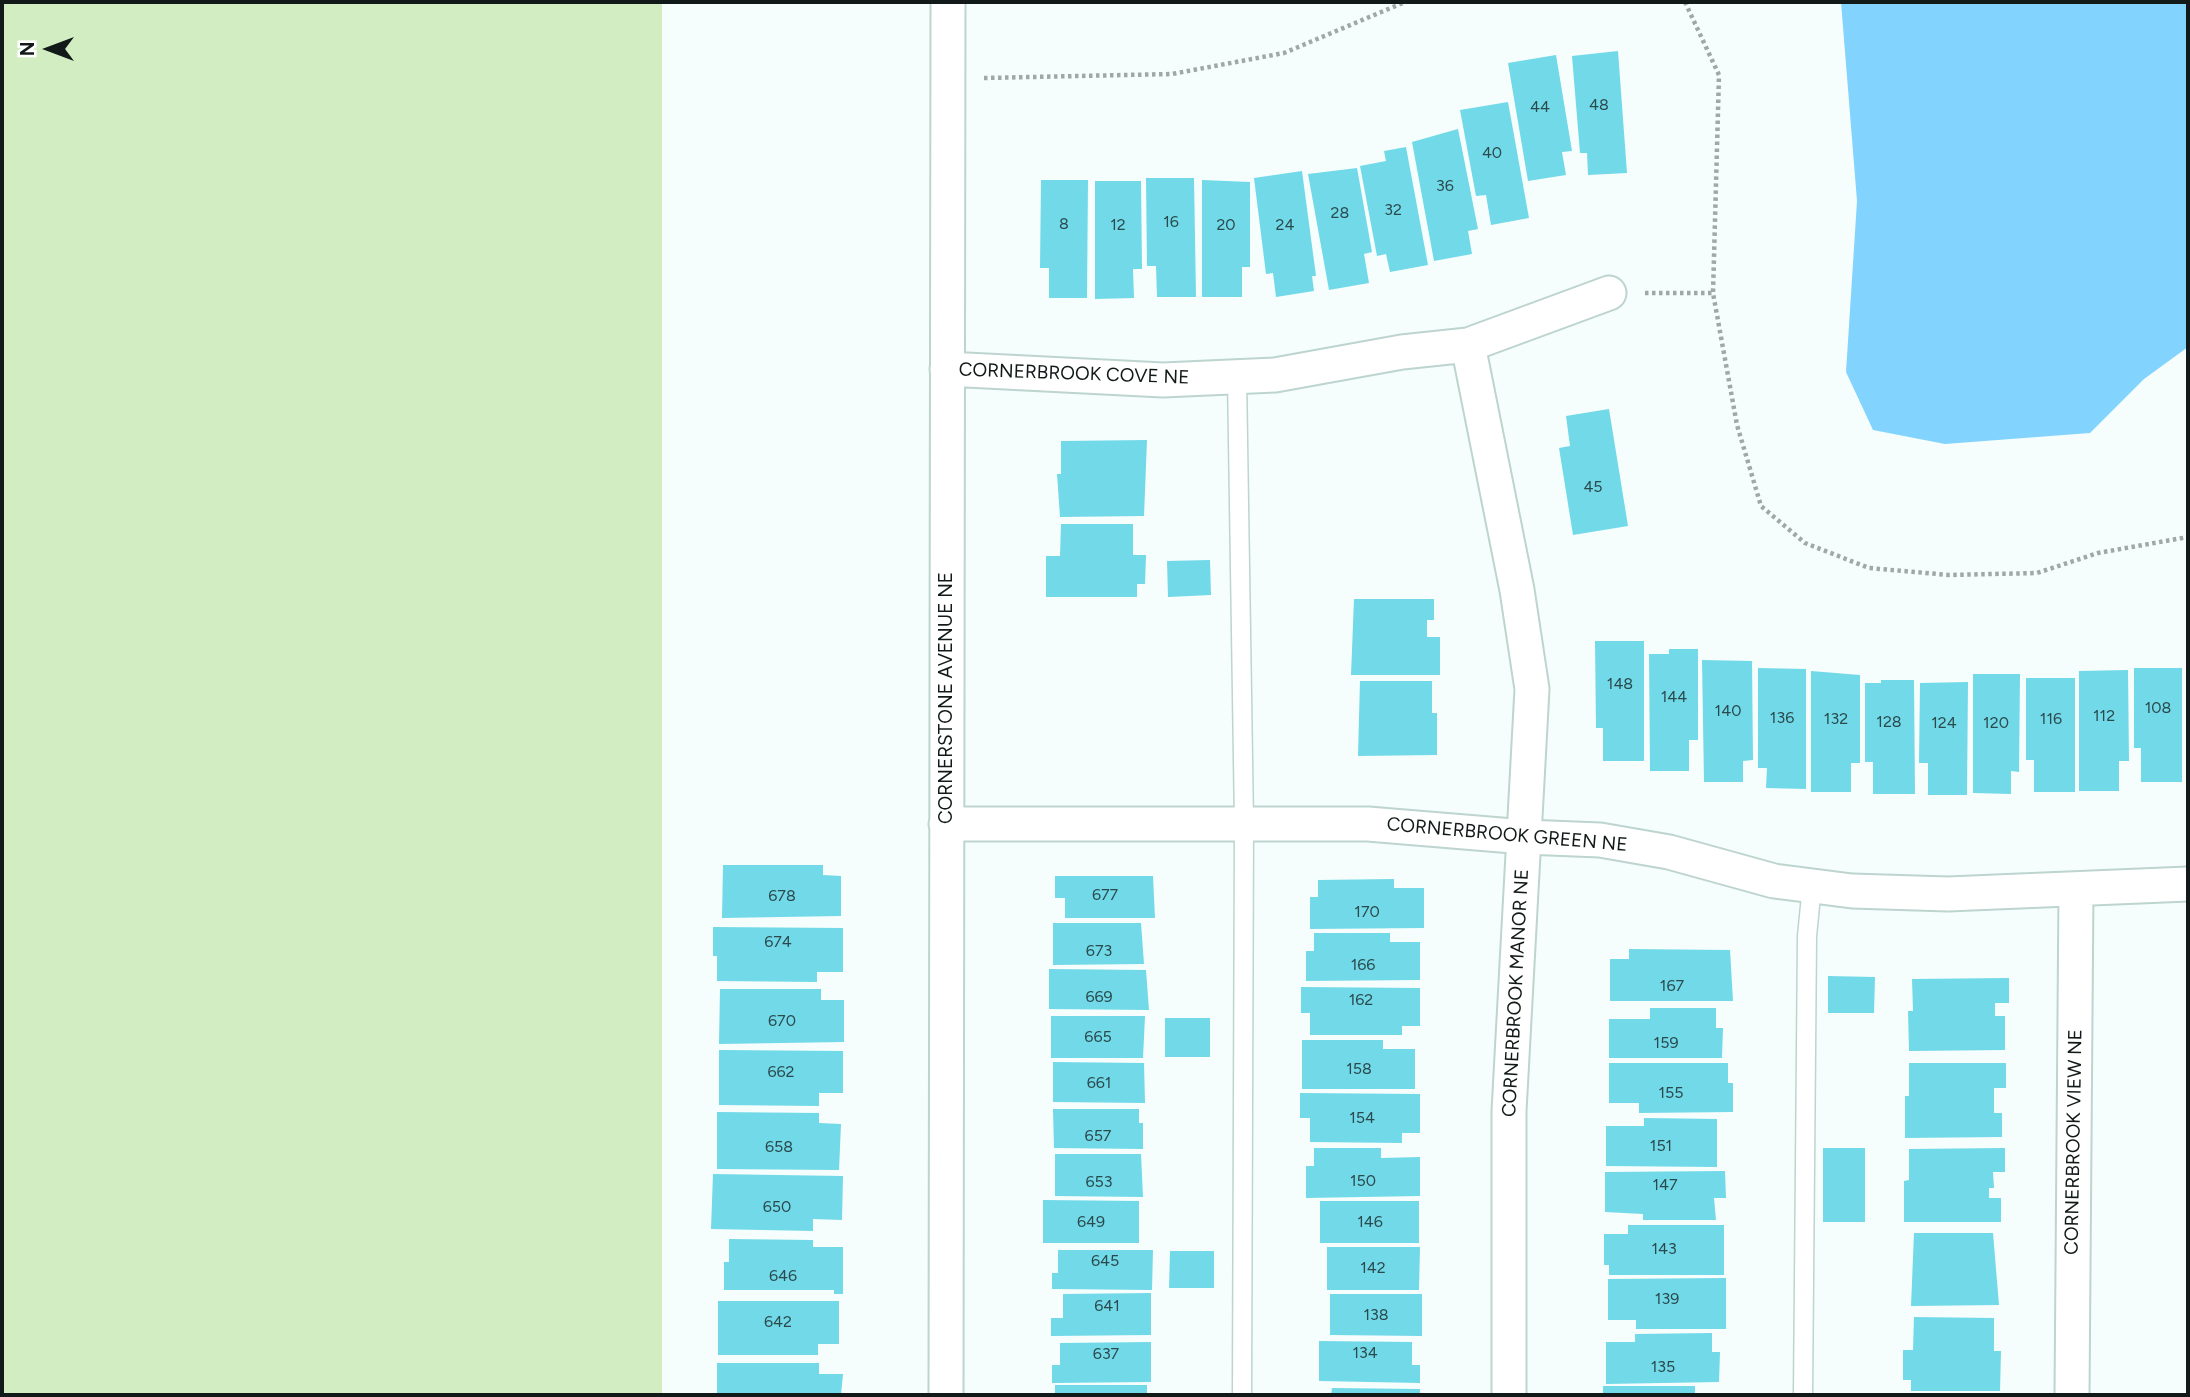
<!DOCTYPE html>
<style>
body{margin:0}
#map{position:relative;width:2190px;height:1397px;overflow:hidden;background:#f5fefc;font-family:Figtree,sans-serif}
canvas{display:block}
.frame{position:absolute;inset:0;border:4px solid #121a19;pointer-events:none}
.north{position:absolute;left:14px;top:14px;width:70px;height:70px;-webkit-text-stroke:5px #fff;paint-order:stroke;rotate:270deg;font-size:19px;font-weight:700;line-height:28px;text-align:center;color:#121a19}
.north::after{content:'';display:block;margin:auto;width:24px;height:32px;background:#121a19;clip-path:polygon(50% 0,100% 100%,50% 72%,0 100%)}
</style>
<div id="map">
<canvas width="2190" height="1397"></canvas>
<div class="frame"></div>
<div class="north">N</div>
</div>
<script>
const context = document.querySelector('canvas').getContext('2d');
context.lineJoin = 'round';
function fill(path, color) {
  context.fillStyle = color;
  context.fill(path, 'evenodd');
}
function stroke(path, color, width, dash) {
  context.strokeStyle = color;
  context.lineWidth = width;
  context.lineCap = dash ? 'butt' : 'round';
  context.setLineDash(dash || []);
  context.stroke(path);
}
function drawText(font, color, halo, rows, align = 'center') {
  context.font = font + ' Figtree,sans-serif';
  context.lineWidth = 5;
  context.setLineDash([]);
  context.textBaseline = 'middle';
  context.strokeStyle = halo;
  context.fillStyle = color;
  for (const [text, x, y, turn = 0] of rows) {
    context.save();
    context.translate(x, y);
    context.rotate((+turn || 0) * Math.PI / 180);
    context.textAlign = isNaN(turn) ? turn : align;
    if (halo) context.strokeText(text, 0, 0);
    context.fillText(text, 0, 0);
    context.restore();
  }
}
const green = new Path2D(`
 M2,2H662V1395H2Z`);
const water = new Path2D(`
 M1841,2H2188V347L2144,379L2090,433L1945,444L1873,430L1846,372L1857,201Z`);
const building = new Path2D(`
 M1618,51L1627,173L1588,175L1587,153H1580L1572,56Z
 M1556,55L1572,151L1562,152L1566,175L1528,181L1508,63Z
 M1508,102L1529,218L1491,225L1486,195L1476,196L1460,110Z
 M1458,129L1478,229L1468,231L1472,254L1434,261L1412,142Z
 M1406,147L1428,265L1390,272L1386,254L1377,256L1360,166L1386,161L1384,151Z
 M1357,168L1372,252L1364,254L1369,283L1329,290L1308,174Z
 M1302,171L1316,276H1312L1314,291L1276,297L1273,273L1266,274L1254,178Z
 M1146,178H1194L1196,297H1157L1156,266H1147Z
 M1041,180H1088L1087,298H1049V268H1040Z
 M1202,180L1250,182V267H1242V297H1202Z
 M1095,181H1141L1142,269H1133L1134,298L1095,299Z
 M1609,409L1628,526L1573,535L1559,448L1570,446L1566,416Z
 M1147,440L1144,516L1060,517L1057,474H1061V441Z
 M1061,524H1133V555H1146L1145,584H1137V597H1046V556H1060Z
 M1210,560L1211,595L1168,597L1167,561Z
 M1354,599H1434V620H1427V637H1440V675H1351Z
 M1595,641H1644V761H1603V728H1596Z
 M1669,649H1698V740H1689V771H1650L1649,654H1669Z
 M1702,660L1752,661L1753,760L1743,761V782H1704Z
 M1758,668L1806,669V789L1766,788L1767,768H1758Z
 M2134,668H2182V782H2141V748H2134Z
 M2128,670L2129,761H2119V791H2079V671Z
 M1811,671L1860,675V763H1851V792H1811Z
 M1973,674H2020L2019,772L2011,771V794L1973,793Z
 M2026,678H2075V792H2034V760H2026Z
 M1881,680H1914L1915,794H1873V762H1865V683H1881Z
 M1360,681H1432V713H1437V755L1358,756Z
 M1968,682L1967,795H1928V763H1919L1920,683Z
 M723,865H823V875L841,876V916L722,918Z
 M1055,876H1153L1155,918H1065V898H1055Z
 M1394,879V888H1424V928L1310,929V897H1318V880Z
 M1053,923H1141L1144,964L1053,965Z
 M713,927L843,928V972H817V982L717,981V956H713Z
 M1314,933H1390V942H1420V980L1306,981V951H1314Z
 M1629,949L1730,950L1733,1001H1610V959H1629Z
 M1049,969L1146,970L1149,1010L1049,1009Z
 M1828,976L1875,977L1874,1013H1828Z
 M2009,978V1003H1995V1016H2005V1050L1909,1051L1908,1011H1913L1912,979Z
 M1301,987L1420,988V1026H1402V1035H1310V1013H1301Z
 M720,989H821V1000H844V1042L719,1044Z
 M1650,1008H1716V1028H1723L1722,1058H1609V1019H1650Z
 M1051,1016H1145L1143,1058H1051Z
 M1165,1018H1210V1057H1165Z
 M1302,1040H1383V1049H1415V1089H1302Z
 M719,1050L843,1051V1093H819V1106L719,1105Z
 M1053,1062L1144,1063L1145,1103L1053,1102Z
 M1609,1063H1728V1083H1733V1112L1639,1113V1103H1609Z
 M1909,1063H2006V1088H1994V1113H2002V1137L1905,1138V1096H1909Z
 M1300,1093L1420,1094V1133H1402V1143L1310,1142V1118H1300Z
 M1053,1109H1139V1123H1143V1149L1054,1148Z
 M717,1112L819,1113V1123L841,1124L839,1170L717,1169Z
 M1644,1118L1717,1119V1167L1606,1166V1126H1644Z
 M1314,1148H1381V1158L1420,1157V1196L1306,1198V1166H1314Z
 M1823,1148H1865V1222H1823Z
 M2005,1148V1172H1993L1994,1188H1989V1198H2001V1222H1904V1181L1909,1180V1149Z
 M1055,1154H1141L1143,1197L1055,1196Z
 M1725,1171L1726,1198H1714L1716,1220H1643V1214L1605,1212V1172Z
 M713,1174L843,1176L842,1220L813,1219V1231L711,1229Z
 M1043,1200L1139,1201V1243H1043Z
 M1320,1201H1419V1243H1320Z
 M1628,1225H1724V1275H1609V1265H1604V1234H1628Z
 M1914,1233H1993L1999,1305L1911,1306Z
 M729,1239L813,1240V1247H843V1294H834V1290H724V1262H729Z
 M1327,1247H1420L1419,1290H1327Z
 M1058,1250H1153L1152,1290L1052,1289V1273H1058Z
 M1170,1251H1214V1288H1169Z
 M1726,1278V1329H1636V1320H1608V1279Z
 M1151,1293V1335L1051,1336V1318H1063V1294Z
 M1330,1294H1422V1336L1330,1335Z
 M718,1301H839V1344H818V1355H718Z
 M1914,1317L1994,1318V1351H2001L2000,1391H1911V1380H1903V1350H1913Z
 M1712,1333V1352H1720L1719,1382L1606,1384V1342H1635V1334Z
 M1319,1341L1412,1342V1365H1420V1383L1319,1381Z
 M1151,1342V1382L1052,1383V1365H1060V1343Z
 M717,1363H819V1374H843L841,1395H717Z
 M1055,1385H1147V1395H1055Z
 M1603,1386H1695V1395H1603Z
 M1332,1388L1420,1389V1395H1331Z`);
const path = new Path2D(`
 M1685,2L1719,75L1713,293L1737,425L1761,506L1805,543L1869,568L1949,575L2037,573L2098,553L2188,537
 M984,78L1172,74L1284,53L1405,2
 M1645,293H1713`);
const service = new Path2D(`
 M1237,376L1244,823L1242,1395
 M1803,1395L1807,936L1812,886`);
const minor = new Path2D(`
 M1468,345L1517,590L1532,689L1509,1111V1395
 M947,369L1163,380L1275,375L1402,352L1468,345L1609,293
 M946,824H1368L1525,837L1600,840L1669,852L1774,881L1852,891L1948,894L2188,884
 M946,1395L948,2
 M2072,1395L2076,889`);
const numberNames = [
 ["48",1599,105],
 ["44",1540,107],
 ["40",1492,153],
 ["36",1445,186],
 ["32",1393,210],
 ["28",1340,213],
 ["16",1171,222],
 ["8",1064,224],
 ["12",1118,225],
 ["20",1226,225],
 ["24",1285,225],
 ["45",1593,487],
 ["148",1620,684],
 ["144",1674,697],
 ["108",2158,708],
 ["140",1728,711],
 ["112",2104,716],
 ["136",1782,718],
 ["132",1836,719],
 ["116",2051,719],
 ["128",1889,722],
 ["124",1944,723],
 ["120",1996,723],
 ["677",1105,895],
 ["678",782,896],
 ["170",1367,912],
 ["674",778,942],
 ["673",1099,951],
 ["166",1363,965],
 ["167",1672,986],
 ["669",1099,997],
 ["162",1361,1000],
 ["670",782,1021],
 ["665",1098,1037],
 ["159",1666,1043],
 ["158",1359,1069],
 ["662",781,1072],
 ["661",1099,1083],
 ["155",1671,1093],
 ["154",1362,1118],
 ["657",1098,1136],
 ["151",1661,1146],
 ["658",779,1147],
 ["150",1363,1181],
 ["653",1099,1182],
 ["147",1665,1185],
 ["650",777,1207],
 ["649",1091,1222],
 ["146",1370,1222],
 ["143",1664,1249],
 ["645",1105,1261],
 ["142",1373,1268],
 ["646",783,1276],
 ["139",1667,1299],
 ["641",1107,1306],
 ["138",1376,1315],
 ["642",778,1322],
 ["134",1365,1353],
 ["637",1106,1354],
 ["135",1663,1367]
];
const streetNames = [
 ["CORNERBROOK COVE NE",1074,374,2],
 ["CORNERSTONE AVENUE NE",946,698,-90],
 ["CORNERBROOK GREEN NE",1507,835,5],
 ["CORNERBROOK MANOR NE",1516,993,-87],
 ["CORNERBROOK VIEW NE",2074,1142,-89]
];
fill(green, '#d2edc2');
fill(water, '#82d3fd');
fill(building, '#71d9e8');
stroke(service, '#bdd4cf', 21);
stroke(minor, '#bdd4cf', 37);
stroke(path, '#9fa8a6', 4.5, [3.5, 3.5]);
stroke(service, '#fff', 18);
stroke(minor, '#fff', 33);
drawText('16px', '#2a4a4d', null, numberNames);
drawText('19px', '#121a19', '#fff', streetNames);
</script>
